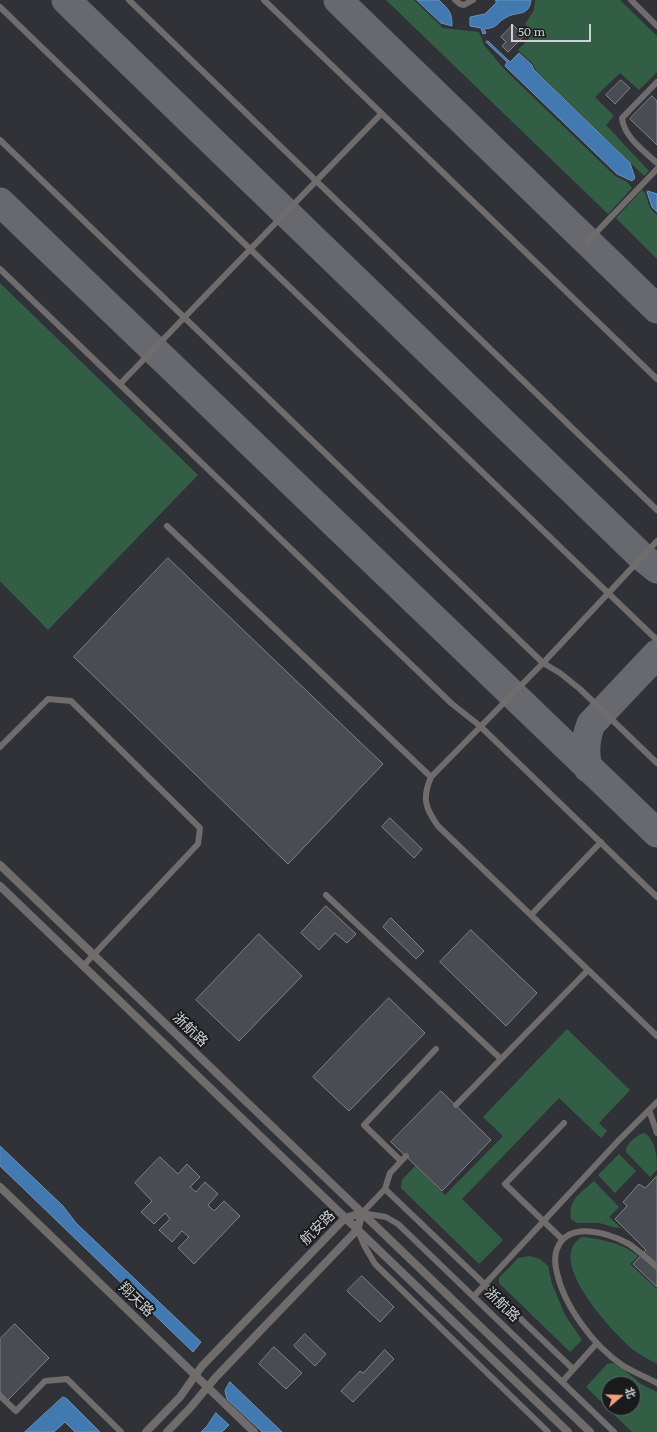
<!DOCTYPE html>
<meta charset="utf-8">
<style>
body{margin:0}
#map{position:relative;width:657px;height:1432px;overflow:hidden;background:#303238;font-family:Literata,"Noto Sans SC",serif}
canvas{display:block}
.north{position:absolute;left:601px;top:1376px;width:40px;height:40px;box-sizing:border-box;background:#191a1c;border:1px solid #626366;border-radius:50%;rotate:71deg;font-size:11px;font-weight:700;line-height:16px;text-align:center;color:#d0d1d5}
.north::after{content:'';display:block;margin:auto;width:14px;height:18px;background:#f2a07f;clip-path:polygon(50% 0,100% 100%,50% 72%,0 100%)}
.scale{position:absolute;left:511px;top:24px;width:80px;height:18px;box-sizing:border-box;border:2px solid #d0d1d5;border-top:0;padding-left:5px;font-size:12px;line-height:14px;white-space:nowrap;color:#d0d1d5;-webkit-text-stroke:3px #191a1c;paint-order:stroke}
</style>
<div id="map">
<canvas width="657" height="1432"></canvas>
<div class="north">北</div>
<div class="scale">50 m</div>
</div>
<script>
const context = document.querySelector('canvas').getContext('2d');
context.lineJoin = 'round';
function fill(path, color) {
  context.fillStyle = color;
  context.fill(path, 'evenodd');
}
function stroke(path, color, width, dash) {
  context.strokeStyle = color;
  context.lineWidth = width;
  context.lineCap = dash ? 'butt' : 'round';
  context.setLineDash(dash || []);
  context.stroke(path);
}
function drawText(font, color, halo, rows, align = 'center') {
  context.font = font + ' Literata,"Noto Sans SC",serif';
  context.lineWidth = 4;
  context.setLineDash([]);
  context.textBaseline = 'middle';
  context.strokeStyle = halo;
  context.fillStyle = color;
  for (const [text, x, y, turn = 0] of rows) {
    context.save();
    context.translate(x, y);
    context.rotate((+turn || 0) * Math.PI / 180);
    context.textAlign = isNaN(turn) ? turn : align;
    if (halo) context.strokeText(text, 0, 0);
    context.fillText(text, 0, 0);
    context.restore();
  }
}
const green = new Path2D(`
 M386,0H414L443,28L479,32L484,45L504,69L615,176L627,182L632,188L608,214Z
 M535,0H620L657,36V72L639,90L620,73L595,97L614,116L606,125L649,171L644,176L536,71L533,64L518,50L533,34L525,24L534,10Z
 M642,190L645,193L650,208L657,215V259L616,218Z
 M0,283L198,475L48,630L0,581Z
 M567,1029L630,1090L599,1123L607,1131L601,1138L559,1098L462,1199L503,1240L479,1264L401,1188L402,1180L415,1166L445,1195L503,1136L483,1117Z
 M644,1133C656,1139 657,1158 657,1170L650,1177L626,1152C625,1144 637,1135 644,1133Z
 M619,1154L636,1171L615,1193L598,1175Z
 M594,1181L619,1207L609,1217L621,1228L613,1227L599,1223H577L571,1219C568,1199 581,1193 594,1181Z
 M582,1237C602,1239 622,1243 638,1256L630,1264L657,1289V1364C648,1359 638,1354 631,1348C611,1330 544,1259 582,1237Z
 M529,1256L540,1259L548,1266L552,1284L565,1315L582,1340L570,1352L499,1283V1278L518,1258Z
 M613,1363L622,1368L641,1384L657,1392V1432H632L586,1387L607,1364ZM609,1384H633V1408H609Z`);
const water = new Path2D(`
 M417,0H439C449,10 452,12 452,26L441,23Z
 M496,0H531C529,17 517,11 507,17C495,23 501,27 484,29L486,33L483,34L481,28L470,26V17L485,14L496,3Z
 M488,41L510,62L519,53L532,65L534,70L630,163L635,178L632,181L617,174L505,66L507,62L486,42Z
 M648,191L657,194V212L652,207L647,192Z
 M0,1146L63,1206L76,1223L201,1342L193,1352L0,1166Z
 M230,1382L282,1432H262L227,1399L225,1391Z
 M63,1397L67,1399L100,1432H75L65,1422L54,1432H25Z
 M216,1413L229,1425L222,1432H201L207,1426Z`);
const taxiway = new Path2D(`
 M66,0L642,557L657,569
 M338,0L657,309
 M0,202L657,833
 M588,768C584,752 585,739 591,724L657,654`);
const building = new Path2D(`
 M513,25L524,36L508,52L502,46L506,42L501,37Z
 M621,80L630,88L615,104L606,95Z
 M652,96L657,101V145L630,119Z
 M168,558L383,764L288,864L74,657Z
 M390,818L422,849L414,858L382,827Z
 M326,906L356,934L347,943L335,933L319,950L301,933Z
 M391,918L424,951L416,959L383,927Z
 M471,930L537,993L506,1026L440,962Z
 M259,934L302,976L239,1041L196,1000Z
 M389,998L425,1033L349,1111L313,1077Z
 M441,1091L491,1140L442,1191L391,1142Z
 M160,1157L178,1174L187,1164L200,1177L190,1187L196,1192L205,1182L218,1194L208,1205L214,1211L224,1201L240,1216L194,1264L178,1248L189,1237L182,1231L172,1242L159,1230L170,1219L165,1213L154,1224L141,1212L152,1201L135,1183Z
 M657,1176V1287L633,1264L646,1250L615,1219L627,1206L623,1202L639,1184L645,1188Z
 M362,1276L394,1307L380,1322L347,1291Z
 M15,1324L49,1358L8,1400L0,1392V1339Z
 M305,1334L326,1354L315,1366L294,1346Z
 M274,1347L302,1373L286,1389L259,1364Z
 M385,1350L394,1359L353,1402L341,1391L360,1371L363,1373Z`);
const service = new Path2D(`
 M129,0L657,510
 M264,0L657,379
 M455,0L460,4L464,5L473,0
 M631,0L657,26
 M0,7L250,249L657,640
 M657,82L622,118C624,137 644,151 657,163
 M0,140L543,663L560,673L580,689L657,763
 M588,241L657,169
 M0,269L451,703L480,726L657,897
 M120,384L381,114
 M167,526L431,777
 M657,541L543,663L431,777C422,798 425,808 438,826L657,1036
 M0,747L48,699L71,701L200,828L198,844L83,966
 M326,895L501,1059
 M531,915L601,842
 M456,1105L588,970
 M649,1110L657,1133
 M401,1161L364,1125L436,1049
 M385,1189L573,1369
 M362,1213L386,1217L398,1224L614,1432
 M362,1213L385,1189L390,1173L406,1156
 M358,1231L365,1247L375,1264L548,1432
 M562,1239L505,1184L564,1123
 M657,1267C648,1259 639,1251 629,1244C609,1233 568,1220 557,1249C554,1256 555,1265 557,1273C564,1306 594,1346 622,1365C633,1372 646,1377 657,1383
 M474,1296L619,1140L657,1102
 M562,1382L597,1343
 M0,1396L16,1411L45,1381L67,1379L121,1432`);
const minor = new Path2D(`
 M0,865L590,1432
 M0,886L568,1432
 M0,1187L254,1432
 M146,1432L180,1397L202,1366L345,1218L362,1213
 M167,1432L190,1408L216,1377L357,1230L362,1213`);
const streetNames = [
 ["浙航路",190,1030,44],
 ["航安路",318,1228,-45],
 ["翔天路",136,1300,44],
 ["浙航路",502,1305,44]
];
fill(green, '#335e46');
fill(water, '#4179b0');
stroke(water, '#6c93bb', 1);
stroke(taxiway, '#68696e', 29);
fill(building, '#4a4c53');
stroke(building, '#7f8289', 1);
stroke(service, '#706c6c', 6);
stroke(minor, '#706c6c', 8);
drawText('14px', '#d0d1d5', '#191a1c', streetNames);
</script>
